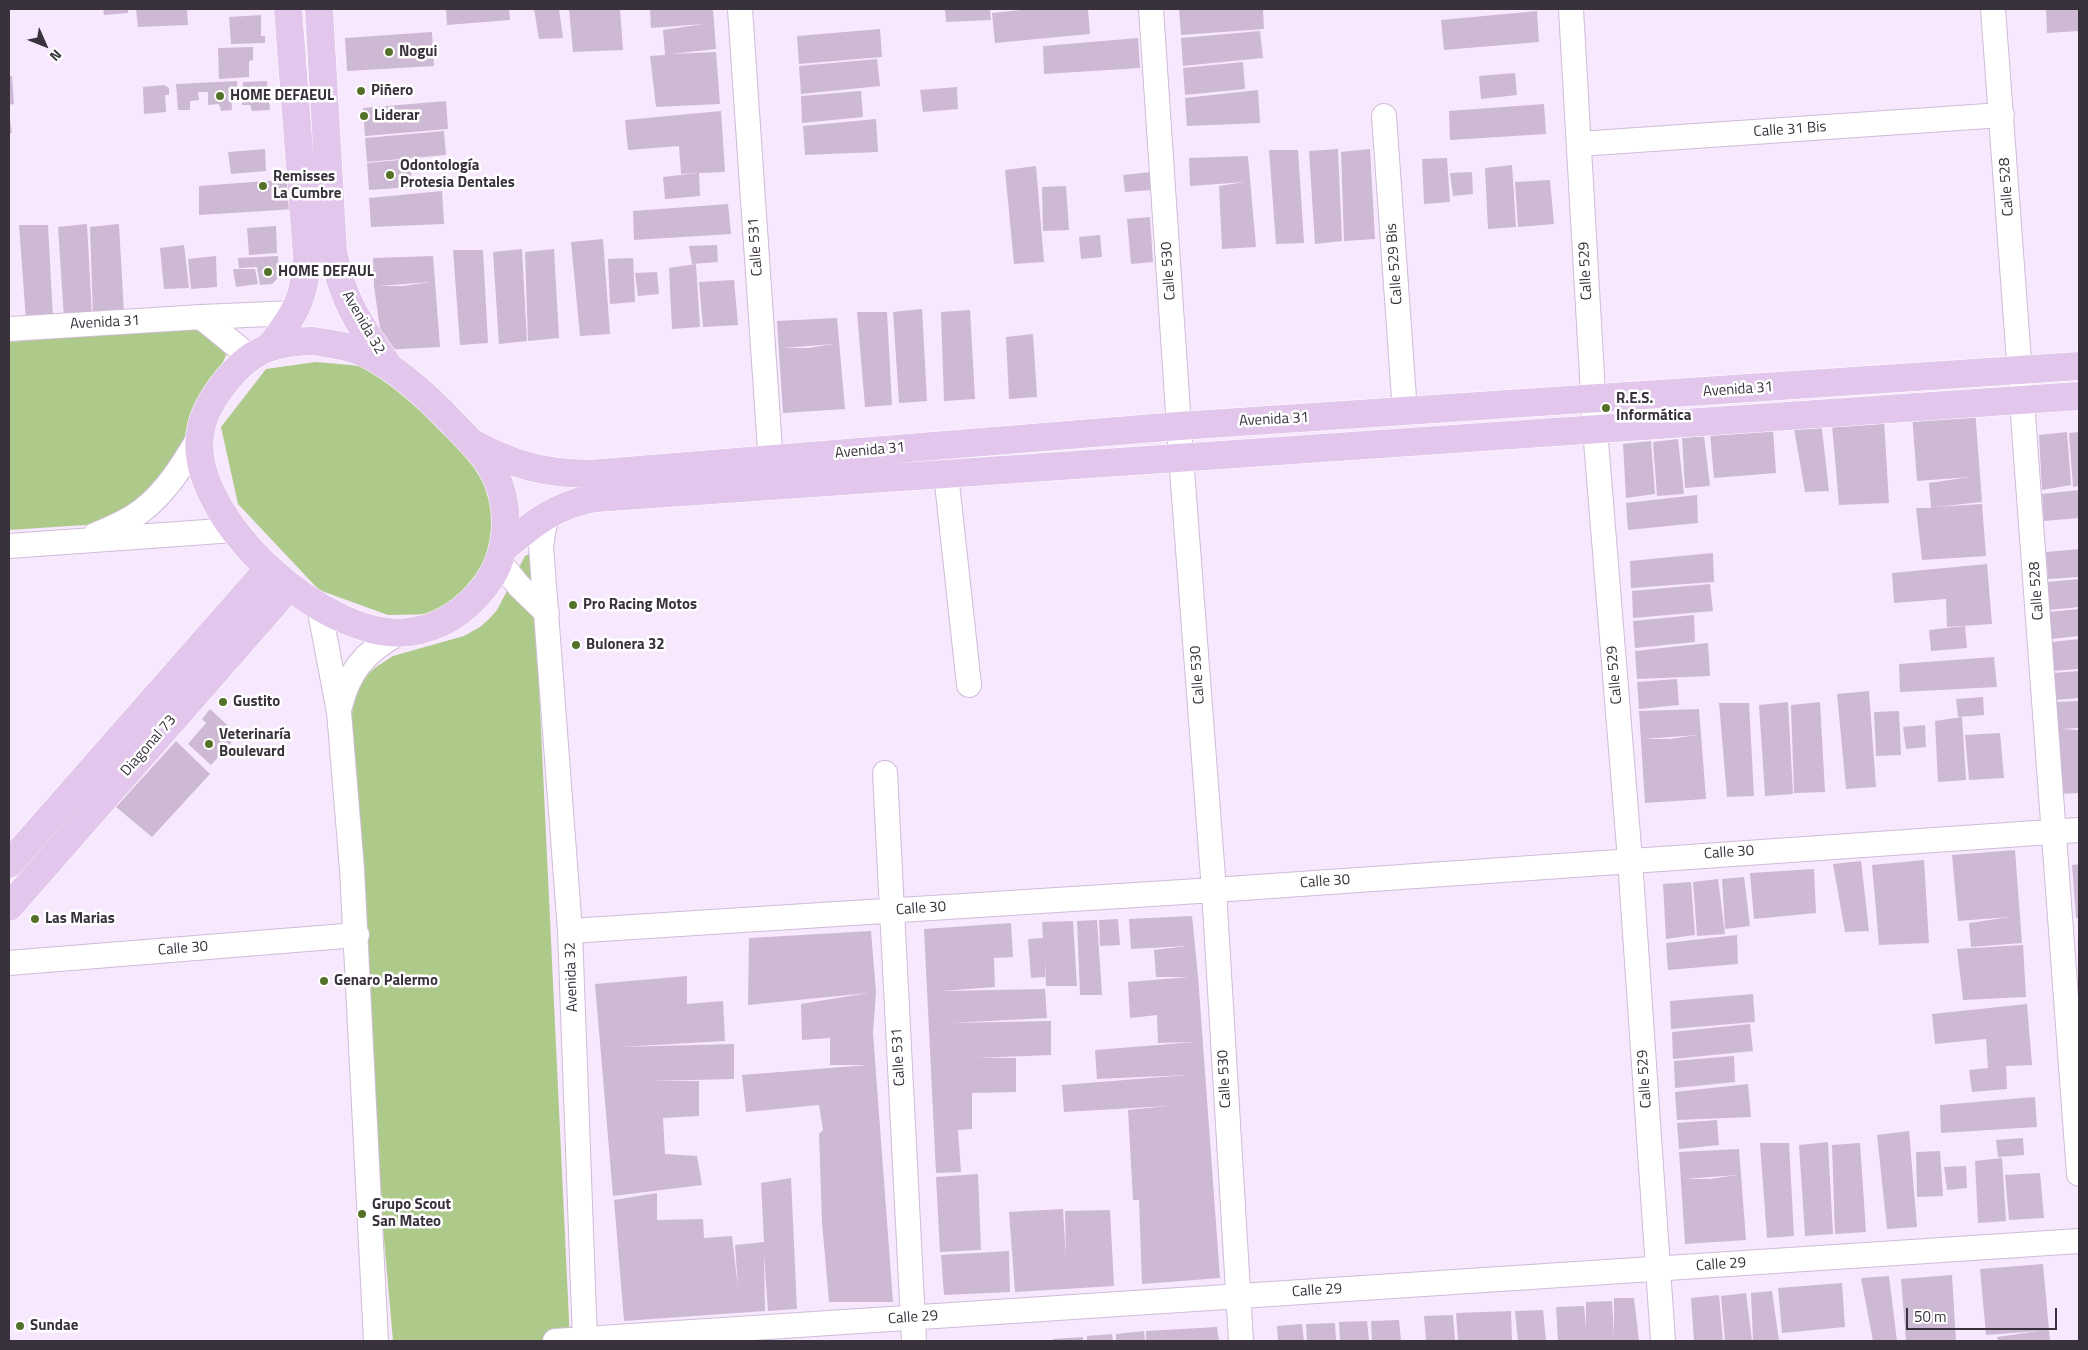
<!DOCTYPE html>
<meta charset="utf-8">
<style>
body{margin:0}
#map{position:relative;width:2088px;height:1350px;overflow:hidden;background:#f8e8fe;font-family:"Titillium Web",sans-serif}
canvas{display:block}
.frame{position:absolute;inset:0;border:10px solid #39323c;pointer-events:none}
.north{position:absolute;left:20px;top:20px;width:50px;height:50px;-webkit-text-stroke:4px #fff;paint-order:stroke;rotate:134deg;font-size:14px;font-weight:700;line-height:20px;text-align:center;color:#39323c}
.north::after{content:'';display:block;margin:auto;width:18px;height:22px;background:#39323c;clip-path:polygon(50% 0,100% 100%,50% 72%,0 100%)}
.scale{position:absolute;left:1906px;top:1308px;width:151px;height:22px;box-sizing:border-box;border:2px solid #39323c;border-top:0;padding-left:6px;font-size:15px;line-height:18px;white-space:nowrap;color:#39323c;-webkit-text-stroke:4px #fff;paint-order:stroke}
</style>
<div id="map">
<canvas width="2088" height="1350"></canvas>
<div class="frame"></div>
<div class="north">N</div>
<div class="scale">50 m</div>
</div>
<script>
const context = document.querySelector('canvas').getContext('2d');
context.lineJoin = 'round';
function fill(path, color) {
  context.fillStyle = color;
  context.fill(path, 'evenodd');
}
function stroke(path, color, width, dash) {
  context.strokeStyle = color;
  context.lineWidth = width;
  context.lineCap = dash ? 'butt' : 'round';
  context.setLineDash(dash || []);
  context.stroke(path);
}
function drawText(font, color, halo, rows, align = 'center') {
  context.font = font + ' "Titillium Web",sans-serif';
  context.lineWidth = 5;
  context.setLineDash([]);
  context.textBaseline = 'middle';
  context.strokeStyle = halo;
  context.fillStyle = color;
  for (const [text, x, y, turn = 0] of rows) {
    context.save();
    context.translate(x, y);
    context.rotate((+turn || 0) * Math.PI / 180);
    context.textAlign = isNaN(turn) ? turn : align;
    if (halo) context.strokeText(text, 0, 0);
    context.fillText(text, 0, 0);
    context.restore();
  }
}
const green = new Path2D(`
 M204,326L217,337L226,355L175,472L115,523L9,530V342Z
 M316,362L372,367L447,424L483,482L503,542L447,614L388,615L319,590L238,504L221,427L266,369Z
 M529,554L533,560L570,1341H393L353,887L351,717L358,688L366,676L376,667L393,656L464,636L480,627L489,619L497,610L525,556Z`);
const building = new Path2D(`
 M103,9H128V13L104,15Z
 M136,9H187L188,25L138,27Z
 M446,9H509L510,20L447,25Z
 M534,9H559L563,38L539,39Z
 M569,9H620L623,50L573,52Z
 M650,9H713L716,49L671,54L716,52L720,104L656,107L650,56L665,55L663,30L704,24L651,28Z
 M945,9H990L991,20L946,22Z
 M1031,9H1088L1090,34L995,43L992,13Z
 M1179,9H1263L1264,29L1181,35Z
 M2046,9H2079V31L2047,33Z
 M1537,11L1539,42L1444,50L1441,20Z
 M261,15V36H265V43L231,44L229,17Z
 M880,29L882,57L799,64L797,36Z
 M1260,31L1263,58L1183,66L1181,38Z
 M432,32L434,66L347,71L345,38Z
 M1138,38L1140,68L1044,74L1043,46Z
 M253,47V60L249,61V77L219,79L218,48Z
 M877,59L880,86L801,94L799,66Z
 M1243,62L1245,89L1185,95L1183,68Z
 M1515,73L1517,95L1481,99L1479,76Z
 M9,76H12L14,104L9,105Z
 M237,81V90H231L232,110L221,111L219,104L208,105V92H198L199,100L190,101V110H178L176,84Z
 M267,81L270,110L252,111L250,105H242L243,82Z
 M164,85L169,88V95H165L166,112L144,114L143,87Z
 M957,87L958,109L923,112L920,90Z
 M1258,90L1260,123L1187,126L1185,98Z
 M861,91L863,117L802,123L801,96Z
 M446,101L448,129L365,136L363,108Z
 M1544,104L1546,134L1450,140L1449,111Z
 M721,111L725,172L699,173L700,196L665,199L663,177L697,173L681,174L679,146L628,150L625,120Z
 M9,113L12,133H9Z
 M876,119L878,152L805,155L803,126Z
 M444,131L446,155L367,162L365,138Z
 M265,149L266,171L231,174L228,152Z
 M1338,149L1342,241L1315,244L1309,151Z
 M1370,149L1375,239L1344,241L1341,152Z
 M1269,150H1298L1304,243L1276,244Z
 M1248,156L1256,247L1222,249L1219,186L1245,182L1190,186L1189,158Z
 M1447,158L1450,202L1424,204L1422,159Z
 M410,159L412,187L369,190L367,163Z
 M1512,165L1516,227L1488,229L1485,168Z
 M1036,166L1044,262L1014,264L1005,170Z
 M1151,172L1152,190L1125,192L1123,175Z
 M1472,172L1473,194L1453,196L1450,173Z
 M294,179L296,209L199,215V186Z
 M1550,180L1554,224L1518,227L1515,182Z
 M1066,186L1069,230L1043,231L1042,187Z
 M442,191L444,224L371,227L369,198Z
 M728,204L731,234L634,240L633,211Z
 M1150,217L1153,262L1131,264L1127,219Z
 M87,224L92,316L64,319L58,227Z
 M119,224L124,314L93,316L90,227Z
 M19,225H48L53,318L26,320Z
 M276,226L277,253L249,255L247,228Z
 M1100,235L1102,257L1081,259L1079,237Z
 M603,239L610,334L580,336L571,242Z
 M184,245L189,288L164,289L160,248Z
 M717,245L718,262L692,264L689,246Z
 M522,249L527,341L499,344L493,252Z
 M554,249L559,338L528,341L525,252Z
 M453,250H483L488,343L460,345Z
 M216,256L217,287L191,289L188,259Z
 M278,256L279,277L272,284L260,285L257,267L239,268L238,258Z
 M433,256L440,347L383,350L374,286L373,258ZM431,282L403,286H378Z
 M633,258L635,302L610,304L608,259Z
 M696,264L700,327L672,329L669,268Z
 M233,269H255L258,284L236,287Z
 M657,272L659,294L638,296L635,273Z
 M734,280L738,325L703,327L699,282Z
 M922,309L927,401L899,403L893,312Z
 M970,310L975,399L944,401L941,312Z
 M857,312H887L892,405L865,407Z
 M837,318L845,409L783,413L777,321ZM834,344L808,348H783Z
 M1033,334L1037,397L1009,399L1006,337Z
 M1975,409L1982,502L1935,507L1982,504L1986,556L1922,560L1916,508H1931L1929,483L1970,477L1917,481L1912,414Z
 M1884,420L1889,503L1839,505L1832,425Z
 M1821,421L1829,491L1805,492L1793,423Z
 M1773,429L1776,473L1714,478L1710,433Z
 M2067,432L2071,485L2042,490L2039,435Z
 M2079,432V486L2073,487L2069,433Z
 M1704,436L1710,486L1685,488L1682,438Z
 M1678,439L1684,494L1657,496L1653,442Z
 M1651,441L1655,494L1626,498L1623,444Z
 M2079,490V518L2044,521L2042,494Z
 M1697,495L1698,523L1628,530L1626,503Z
 M2079,549V577L2048,579L2046,552Z
 M1713,553L1714,582L1631,588L1630,561Z
 M1987,564L1992,624L1947,627L1946,599L1894,603L1892,573Z
 M2079,579V607L2049,610L2048,582Z
 M1710,584L1713,611L1633,618L1632,591Z
 M2079,609V636L2051,639L2049,612Z
 M1694,615L1695,642L1635,648L1633,621Z
 M1965,626L1967,648L1931,651L1929,630Z
 M2079,639V669L2053,671L2051,642Z
 M1708,643L1710,676L1637,679L1635,651Z
 M1994,657L1997,687L1900,692L1899,664Z
 M2079,671V698L2055,700L2053,673Z
 M1677,679L1679,705L1639,709L1637,682Z
 M1869,691L1876,787L1846,789L1837,694Z
 M1983,697L1984,715L1958,717L1956,699Z
 M2079,701V728L2061,729L2079,730V793L2061,794L2055,702Z
 M1788,702L1793,794L1765,796L1759,705Z
 M1820,702L1825,792L1794,793L1791,705Z
 M1719,703H1749L1754,796L1727,797Z
 M210,709L238,735L211,765L188,744L206,723L202,719Z
 M1699,709L1706,799L1645,803L1639,711ZM1697,735L1670,739H1644Z
 M1899,711L1901,755L1876,756L1874,712Z
 M1962,717L1966,780L1938,782L1935,721Z
 M1925,725L1926,747L1906,749L1903,727Z
 M2000,733L2004,778L1969,780L1965,735Z
 M176,741L210,774L152,837L116,807Z
 M2015,850L2022,943L1971,947L1969,923L2010,917L1958,921L1952,855Z
 M1924,860L1929,943L1879,945L1872,865Z
 M1861,861L1869,931L1845,932L1833,864Z
 M2079,864V918H2076L2072,865Z
 M1814,869L1816,913L1754,919L1750,873Z
 M1744,877L1750,926L1725,929L1722,879Z
 M1718,879L1725,934L1697,936L1693,882Z
 M1691,882L1695,935L1666,939L1663,884Z
 M1192,916L1198,976L1220,1278L1142,1284L1139,1200H1133L1128,1110L1168,1106L1064,1112L1062,1085L1187,1075L1097,1079L1095,1050L1196,1042L1158,1043L1157,1015L1130,1018L1128,982L1189,977H1156L1154,950L1188,946L1131,949L1129,919Z
 M1118,919L1120,945L1100,946L1099,920Z
 M1097,920L1102,995H1080L1077,921Z
 M1073,921L1077,986H1046L1045,960V977L1031,978L1028,939L1043,938L1042,922Z
 M1011,923L1013,957L994,958L995,987L940,991L1045,989L1047,1018L950,1023L1051,1021V1055L977,1058H1016V1092L972,1093V1129L958,1130L961,1172L936,1173L924,929Z
 M871,931L876,992L873,1033L893,1302H829L822,1222L819,1134L823,1130L819,1105L746,1112L742,1075L868,1065H830V1038L802,1040L801,1004L868,993L748,1005L749,938Z
 M1737,935L1738,964L1668,970L1666,943Z
 M2023,945L2026,997L1963,1000L1957,949Z
 M687,976V1004L723,1001L725,1041L620,1047L734,1044V1079L650,1081H699V1116L663,1118L665,1154L697,1156L702,1185L613,1196L595,984Z
 M1753,994L1755,1022L1671,1029L1670,1001Z
 M2027,1004L2032,1065L2006,1066L2007,1089L1972,1092L1969,1070L1988,1068L1986,1039L1935,1044L1932,1014Z
 M1750,1024L1753,1051L1673,1059L1672,1032Z
 M1734,1056L1735,1082L1675,1088L1674,1061Z
 M1748,1084L1751,1117L1677,1120L1675,1092Z
 M2035,1097L2037,1127L1941,1133L1940,1105Z
 M1717,1120L1719,1145L1679,1149L1677,1123Z
 M1909,1131L1917,1227L1887,1229L1877,1135Z
 M2023,1138L2024,1155L1998,1157L1996,1140Z
 M1828,1142L1833,1234L1805,1236L1799,1145Z
 M1760,1143H1789L1794,1236L1767,1238Z
 M1860,1143L1866,1232L1835,1234L1832,1145Z
 M1739,1149L1746,1240L1685,1244L1679,1152ZM1737,1175L1710,1179H1685Z
 M1940,1151L1943,1196L1917,1197L1916,1152Z
 M2002,1158L2006,1221L1978,1223L1975,1161Z
 M1966,1166L1967,1188L1947,1190L1944,1167Z
 M2040,1173L2044,1218L2009,1220L2005,1175Z
 M978,1174L981,1250L940,1252L936,1177Z
 M791,1178L797,1309L768,1311L764,1255L765,1311L624,1321L614,1200L657,1193V1220L703,1219L704,1238L732,1236L738,1288L735,1245L764,1242L761,1183Z
 M1063,1209L1066,1258L1065,1211L1110,1210L1114,1286L1015,1292L1009,1212Z
 M1009,1251L1010,1292L944,1295L941,1255Z
 M2043,1264L2050,1341H1998L1997,1337L2039,1331L1986,1335L1980,1269Z
 M1952,1275L1956,1341H1906L1901,1279Z
 M1889,1276L1897,1341H1873L1861,1278Z
 M1842,1283L1845,1327L1782,1333L1778,1288Z
 M1772,1291L1779,1341H1753L1751,1293Z
 M1746,1293L1752,1341H1725L1721,1296Z
 M1719,1295L1723,1341H1694L1691,1298Z
 M1614,1298H1634L1639,1341H1558L1556,1307L1584,1306L1586,1328V1302L1612,1301L1614,1336Z
 M1543,1310L1546,1341H1518L1515,1311Z
 M1511,1311L1512,1341H1458L1456,1313Z
 M1453,1315L1455,1341H1426L1424,1316Z
 M1399,1320L1401,1341H1372L1371,1321Z
 M1367,1321L1369,1341H1340L1339,1322Z
 M1335,1323L1336,1341H1307L1306,1324Z
 M1302,1324L1304,1341H1278L1277,1326Z
 M1217,1327L1219,1341H1146V1331Z
 M1144,1331L1145,1341H1116V1334Z
 M1112,1334L1113,1341H1087V1336Z
 M1083,1337V1341H1053V1339Z`);
const minor = new Path2D(`
 M740,9L772,479
 M1151,9L1181,457L1214,890L1241,1341
 M1571,9L1595,429L1630,860L1663,1341
 M1993,9L2079,1174
 M1384,116L1405,412
 M1579,144L2002,115
 M201,317L294,313
 M9,329L201,317L250,357
 M946,474L969,685
 M549,513L544,528L541,546L570,931L585,1341
 M95,535C110,529 126,522 140,512C166,493 184,463 200,436
 M9,546L234,530
 M499,561L519,586L547,613
 M319,607L339,712L352,869L376,1341
 M339,710C348,672 364,652 399,633
 M885,773L914,1341
 M570,931L1214,890L2079,830
 M9,963L357,935
 M555,1341L2079,1241`);
const major = new Path2D(`
 M319,9L333,251C342,299 359,325 388,365
 M313,341C332,344 350,346 367,354C395,368 421,391 443,413C458,429 474,443 487,461C512,497 512,551 485,586C466,611 440,628 409,632C327,643 189,519 200,435C202,417 212,399 223,385C249,351 271,342 313,341Z
 M270,346C295,316 306,295 307,255L288,9
 M474,444C516,466 543,473 590,474L1179,426L2079,366
 M502,550C532,524 555,505 595,498L2079,396
 M9,864L269,568
 M9,907L290,586`);
const markers = [
 [389,52,5,"#547227"],
 [361,91,5,"#547227"],
 [220,96,5,"#547227"],
 [364,116,5,"#547227"],
 [390,175,5,"#547227"],
 [263,186,5,"#547227"],
 [268,272,5,"#547227"],
 [1606,408,5,"#547227"],
 [573,605,5,"#547227"],
 [576,645,5,"#547227"],
 [223,702,5,"#547227"],
 [209,744,5,"#547227"],
 [35,919,5,"#547227"],
 [324,981,5,"#547227"],
 [362,1214,5,"#547227"],
 [20,1326,5,"#547227"]
];
const poiNames = [
 ["Nogui",399,52],
 ["Piñero",371,91],
 ["HOME DEFAEUL",230,96],
 ["Liderar",374,116],
 ["Odontología",400,166],
 ["Protesia Dentales",400,183],
 ["Remisses",273,177],
 ["La Cumbre",273,194],
 ["HOME DEFAUL",278,272],
 ["R.E.S.",1616,399],
 ["Informática",1616,416],
 ["Pro Racing Motos",583,605],
 ["Bulonera 32",586,645],
 ["Gustito",233,702],
 ["Veterinaría",219,735],
 ["Boulevard",219,752],
 ["Las Marias",45,919],
 ["Genaro Palermo",334,981],
 ["Grupo Scout",372,1205],
 ["San Mateo",372,1222],
 ["Sundae",30,1326]
];
const streetNames = [
 ["Calle 31 Bis",1790,130,-4],
 ["Calle 528",2007,187,-94],
 ["Calle 531",756,247,-94],
 ["Calle 529 Bis",1395,264,-94],
 ["Calle 530",1169,271,-94],
 ["Calle 529",1586,271,-93],
 ["Avenida 31",105,323,-3],
 ["Avenida 32",363,323,60],
 ["Avenida 31",1738,390,-4],
 ["Avenida 31",1274,420,-3],
 ["Avenida 31",870,451,-5],
 ["Calle 528",2037,591,-94],
 ["Calle 530",1198,675,-94],
 ["Calle 529",1615,675,-95],
 ["Diagonal 73",149,746,-49],
 ["Calle 30",1729,853,-4],
 ["Calle 30",1325,882,-4],
 ["Calle 30",921,909,-4],
 ["Calle 30",183,949,-5],
 ["Avenida 32",572,977,-92],
 ["Calle 531",899,1057,-93],
 ["Calle 530",1225,1079,-93],
 ["Calle 529",1645,1079,-94],
 ["Calle 29",1721,1265,-4],
 ["Calle 29",1317,1291,-4],
 ["Calle 29",913,1318,-4]
];
fill(green, '#aeca8b');
fill(building, '#cdb9d3');
stroke(minor, '#cfbcd6', 26);
stroke(major, '#fff', 29);
stroke(minor, '#fff', 24);
stroke(major, '#e2c6ec', 28);
for (const [x, y, r, color] of markers) {
  const dot = new Path2D();
  dot.arc(x, y, r, 0, 2 * Math.PI);
  context.fillStyle = color;
  context.fill(dot);
  stroke(dot, '#fff', 2);
}
drawText('bold 15px', '#39323c', '#fff', poiNames, 'left');
drawText('15px', '#39323c', '#fff', streetNames);
</script>
